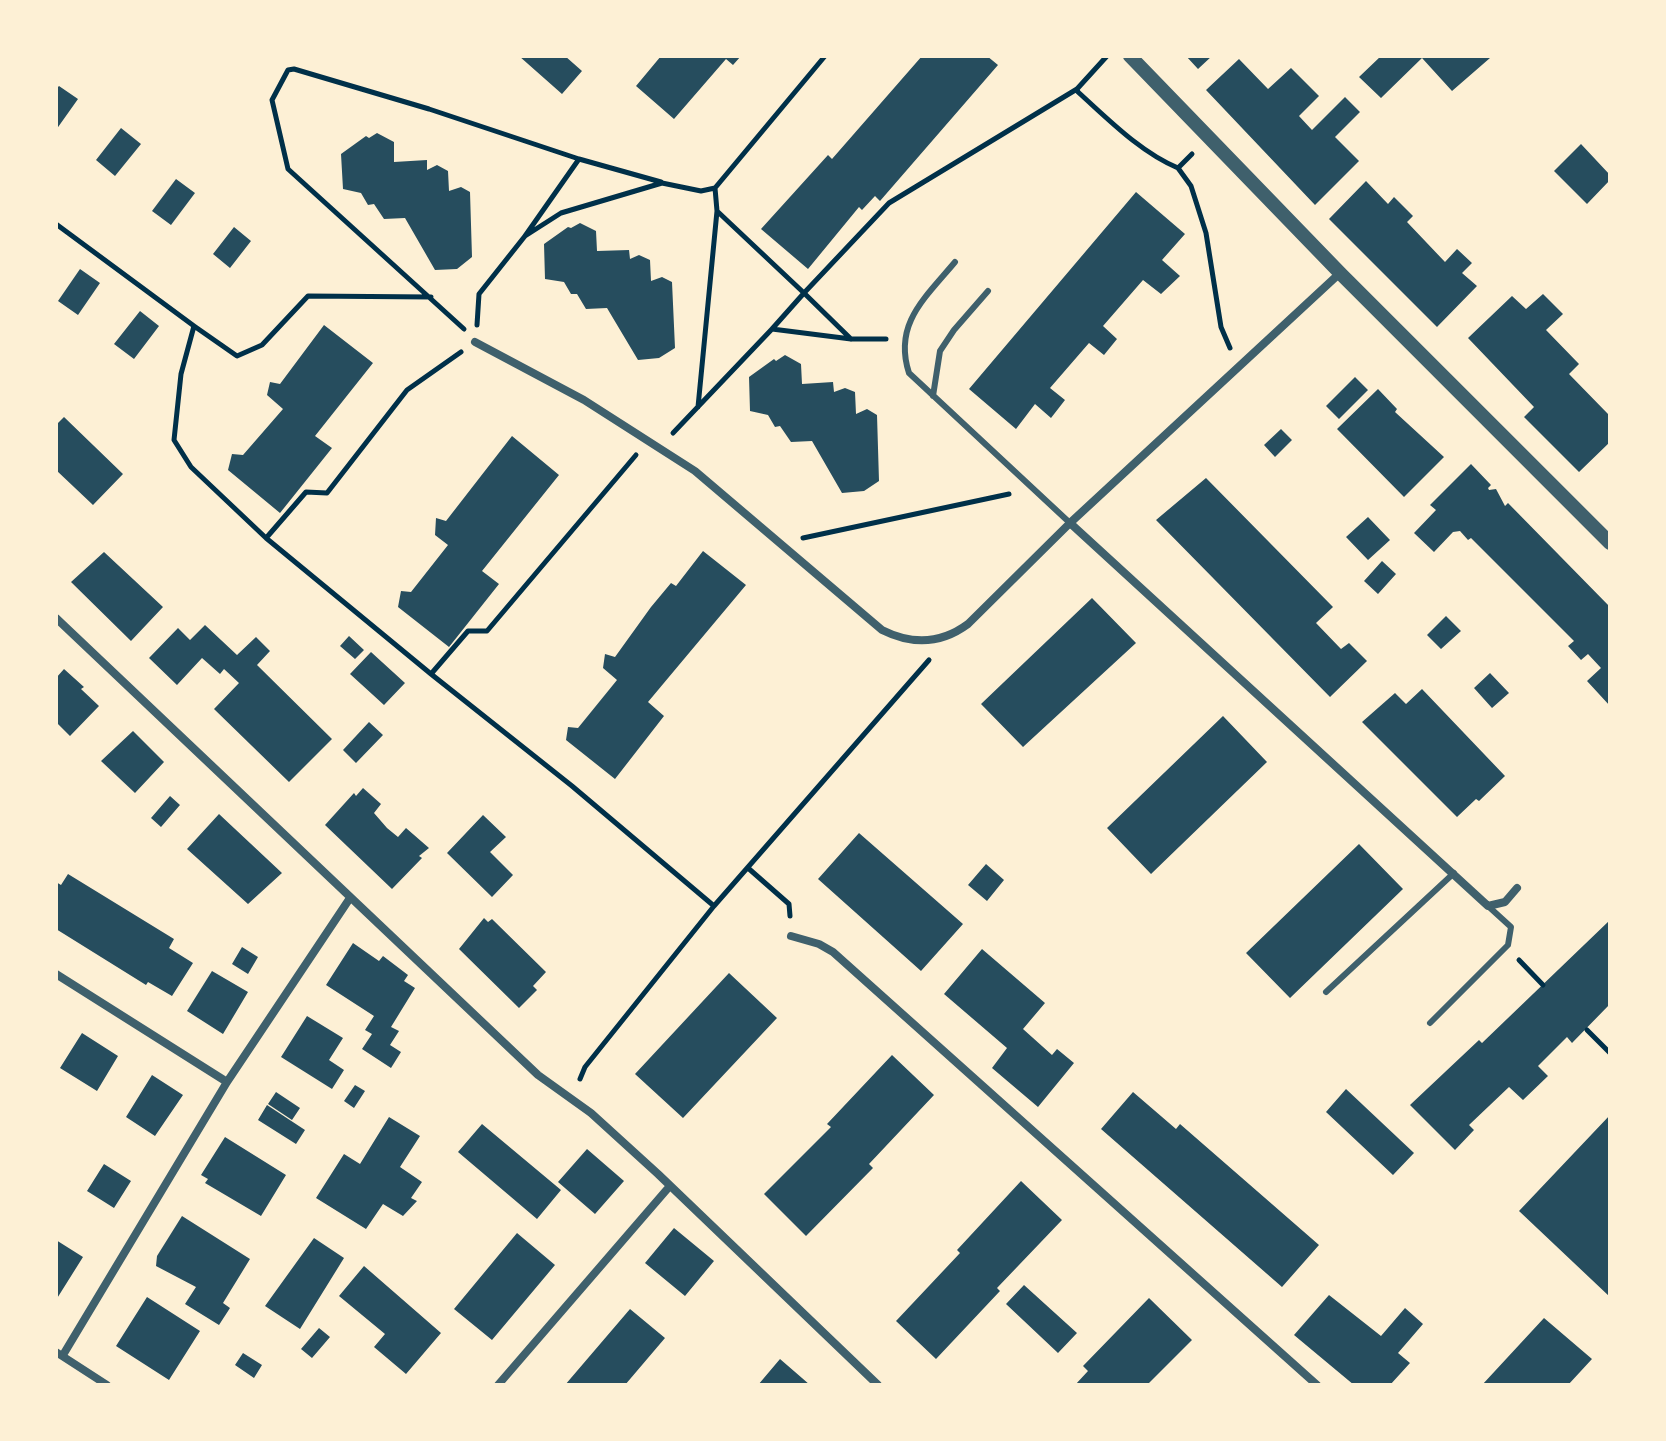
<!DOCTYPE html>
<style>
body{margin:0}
#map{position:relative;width:1666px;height:1441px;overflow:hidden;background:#fdf0d5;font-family:"DM Sans",sans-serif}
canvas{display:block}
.frame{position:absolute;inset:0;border:58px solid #fdf0d5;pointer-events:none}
</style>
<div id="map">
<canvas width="1666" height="1441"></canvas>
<div class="frame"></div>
</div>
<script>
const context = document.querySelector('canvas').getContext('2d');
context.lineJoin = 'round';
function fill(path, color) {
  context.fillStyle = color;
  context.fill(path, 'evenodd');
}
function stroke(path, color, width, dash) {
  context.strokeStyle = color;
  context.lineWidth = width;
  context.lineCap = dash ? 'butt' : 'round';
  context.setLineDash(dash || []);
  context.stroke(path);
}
const building = new Path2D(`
 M519,56H565L582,71L562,94Z
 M661,56H741L733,65L726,59L674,119L636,86Z
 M922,56H987L998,65L880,201L875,196L862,210L859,207L808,269L761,229L828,155L832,159Z
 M1186,56H1212L1198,69Z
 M1381,56H1488L1490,58L1452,91L1422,58L1381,98L1359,77Z
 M1239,59L1268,89L1291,68L1319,96L1299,116L1312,130L1345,97L1360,112L1335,137L1359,161L1315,205L1206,90Z
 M59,86L78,99L56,130V89Z
 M121,128L141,144L115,176L96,160Z
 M377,133L394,142V162L427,160V170L437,165L448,171L449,191L461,187L470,192L472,257L457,269L435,270L405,218L384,219L374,204L368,205L361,193L343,189L341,154L366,136L369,138Z
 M1581,144L1610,175V180L1587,204L1554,171Z
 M176,179L195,193L171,225L152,211Z
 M1366,181L1388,204L1394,197L1413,216L1407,222L1445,262L1457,249L1472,263L1462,273L1477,286L1437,327L1329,219Z
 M1136,192L1185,234L1162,260L1180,276L1161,294L1143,280L1103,326L1117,339L1104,355L1089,343L1050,388L1065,400L1051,418L1035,404L1016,429L969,389Z
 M580,223L596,231L597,251L629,250L630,259L639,255L650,260L651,281L662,277L672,282L675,348L659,358L638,360L607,308L586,309L577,294H571L564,282L545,279L544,244L568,227L571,228Z
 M234,227L251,241L230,268L213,254Z
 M80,269L100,283L78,315L58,301Z
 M1543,294L1563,314L1546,330L1579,364L1569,374L1608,414L1610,412V442L1579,472L1524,417L1534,407L1468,338L1512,296L1526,309Z
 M140,311L159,326L134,359L114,344Z
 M324,325L373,363L315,436L332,448L280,513L228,470L232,454L243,455L283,409L267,395L270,382L280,384Z
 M785,355L801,364L802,384L833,382L834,392L845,388L855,392L856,414L867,409L877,415L879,481L864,491L842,493L812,441L791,442L780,426L775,427L768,415L750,411L749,377L774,359L776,361Z
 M1355,377L1368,390L1339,419L1326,406Z
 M1378,389L1397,409L1395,412L1444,457L1404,497L1337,429Z
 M64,417L123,474L93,505L56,470V425Z
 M1281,429L1292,440L1275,457L1264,445Z
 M512,436L559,475L482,571L499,584L449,647L398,607L401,591L411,592L448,545L435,535L436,518L446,521Z
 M1471,464L1491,485L1488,488L1489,490L1496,489L1505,506L1508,503L1610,607V706L1587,681L1601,668L1588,654L1581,660L1568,646L1574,641L1471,538L1468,540L1460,531L1453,532L1434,552L1414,533L1436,510L1430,505Z
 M1206,478L1333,607L1316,623L1341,649L1349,643L1367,661L1330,697L1156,520Z
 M1368,517L1390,540L1368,560L1346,537Z
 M703,551L746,585L648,702L664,716L615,779L566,740L568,727L578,728L617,680L603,668L605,654L615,657L651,607L671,583L676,586Z
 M104,552L163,607L131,641L71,582Z
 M1382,561L1396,574L1378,594L1364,581Z
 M1092,598L1136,643L1023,747L981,704Z
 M1446,616L1461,631L1441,649L1427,635Z
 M205,625L237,655L256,637L270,651L257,665L332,739L289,782L214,709L239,683L224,669L220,674L202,658L177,685L149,658L178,628L190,640Z
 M349,636L364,650L355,659L340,646Z
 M371,652L405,683L384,705L350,674Z
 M64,669L84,687L81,689L99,706L70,736L56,722V678Z
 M1490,673L1509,693L1492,708L1474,688Z
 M1422,689L1505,776L1479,801L1476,799L1457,817L1362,722L1395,693L1406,704Z
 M1223,716L1267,762L1151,874L1107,828Z
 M369,722L383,735L356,763L343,750Z
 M133,731L164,762L135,793L101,761Z
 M363,788L381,804L374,813L387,828L398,837L406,828L429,848L419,856L422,858L392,889L325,825L354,793L356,796Z
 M170,796L180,805L161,827L151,818Z
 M219,814L282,873L248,904L187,849Z
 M483,815L506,837L490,852L513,875L492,897L447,853Z
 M859,833L963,924L921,971L818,879Z
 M1359,844L1403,889L1290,998L1246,953Z
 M986,864L1004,880L987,901L968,885Z
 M68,874L174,939L169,948L193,963L172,996L148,982L146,985L56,929V882L61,885Z
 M484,918L488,922L492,919L546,972L533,986L537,990L519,1008L459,949Z
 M1610,920V1004L1572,1043L1567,1037L1538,1066L1548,1076L1523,1100L1509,1087L1469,1125L1474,1130L1455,1150L1410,1105L1479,1040L1482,1043Z
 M353,943L379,961L383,956L408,975L404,981L415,988L391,1027L399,1031L390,1045L401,1052L391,1068L362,1049L372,1034L365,1030L374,1016L326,985Z
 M242,947L258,957L248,974L232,964Z
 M982,949L1045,1003L1023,1029L1052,1055L1057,1049L1074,1063L1038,1107L992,1068L1007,1048L944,994Z
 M212,971L248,992L223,1034L187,1011Z
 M729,973L777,1018L683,1118L635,1074Z
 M307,1016L343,1038L329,1060L344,1070L332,1089L281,1057Z
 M82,1033L118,1056L97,1091L60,1068Z
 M892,1055L934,1095L869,1164L873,1168L806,1236L764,1194L831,1127L827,1124Z
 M152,1075L183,1095L155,1136L126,1117Z
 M355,1085L365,1091L354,1108L344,1101Z
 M1346,1089L1414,1153L1393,1175L1326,1112Z
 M276,1092L300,1108L292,1120L268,1104Z
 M1133,1092L1176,1129L1180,1124L1319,1245L1282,1287L1101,1129Z
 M267,1105L305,1130L296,1144L258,1120Z
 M1610,1115V1297L1519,1211Z
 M389,1117L420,1136L400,1167L422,1182L411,1198L417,1201L403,1216L383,1204L366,1229L316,1198L344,1154L360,1164Z
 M482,1124L561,1190L537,1219L458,1152Z
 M225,1137L286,1175L261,1216L205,1183L208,1179L201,1175Z
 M587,1149L624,1181L595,1214L558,1182Z
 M104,1164L131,1181L114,1208L87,1191Z
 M1021,1181L1062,1220L997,1288L1000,1291L936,1359L896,1321L960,1253L957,1250Z
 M182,1216L250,1259L223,1303L230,1308L219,1325L185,1304L196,1287L156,1266L157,1256Z
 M674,1228L714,1261L685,1296L645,1263Z
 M517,1233L555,1265L492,1340L454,1309Z
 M314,1238L344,1258L300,1329L265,1306Z
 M56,1240L83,1257L56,1300Z
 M364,1266L441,1333L406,1374L374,1347L385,1334L339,1296Z
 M1024,1285L1077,1333L1058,1353L1006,1304Z
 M1329,1295L1381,1336L1405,1308L1423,1324L1398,1353L1410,1363L1390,1385H1354L1294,1335Z
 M147,1297L200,1331L169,1380L116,1346Z
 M1149,1298L1192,1340L1147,1385H1075L1088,1371L1083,1366Z
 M630,1309L665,1338L625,1385H565Z
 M1544,1318L1592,1359L1568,1385H1482Z
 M319,1328L330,1337L312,1358L301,1349Z
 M243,1353L262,1365L254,1378L235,1365Z
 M780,1359L802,1378L810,1385H758Z`);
const path = new Path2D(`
 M1107,56L1077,89L1078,92C1108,119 1140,152 1178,168
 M1192,154L1178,168L1191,186L1206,233L1221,327L1230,348
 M579,159L661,182
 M717,211L715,188L825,56
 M56,224L194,326
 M431,297L308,296L262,345L237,356L194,326L181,374L174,440L191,467L266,538L431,674L572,786L714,906
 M477,325L479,294L525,236L561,213L662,183L701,191L715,188
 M464,329L288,169L272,100L288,70L294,69L429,109L579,159L525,236
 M851,339L804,293L889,203L1077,89
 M698,407L717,211L804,293L772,329
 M673,433L772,329L851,339H886
 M267,537L306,492L327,493L407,390L461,352
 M803,538L1009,494
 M431,674L468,631H487L636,455
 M748,868L789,904L790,916
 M1519,960L1543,985
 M1587,1030L1610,1053
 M580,1079L585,1067L714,906L929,660`);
const service = new Path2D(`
 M955,262C925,298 893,324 909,373L1070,523
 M933,396L940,351L954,330L988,291
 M1326,992L1454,873
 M1430,1023L1508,945L1511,927L1488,906`);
const minor = new Path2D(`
 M475,342L584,400L695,471L882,630C912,645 941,644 968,624L1070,523L1340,273
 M1070,523L1488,906L1505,902L1517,888
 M56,618L538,1075L591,1113L658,1174L878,1385
 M791,936L819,944L833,952L1317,1385
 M56,974L227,1082
 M56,1352L107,1385
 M63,1355L227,1082L350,898
 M498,1385L669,1187`);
const tertiary = new Path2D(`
 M1130,56L1340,273L1610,543`);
fill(building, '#264d5e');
stroke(path, '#003049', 5);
stroke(service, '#3f606c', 6);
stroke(minor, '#3f606c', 8);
stroke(tertiary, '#3f606c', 14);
</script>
